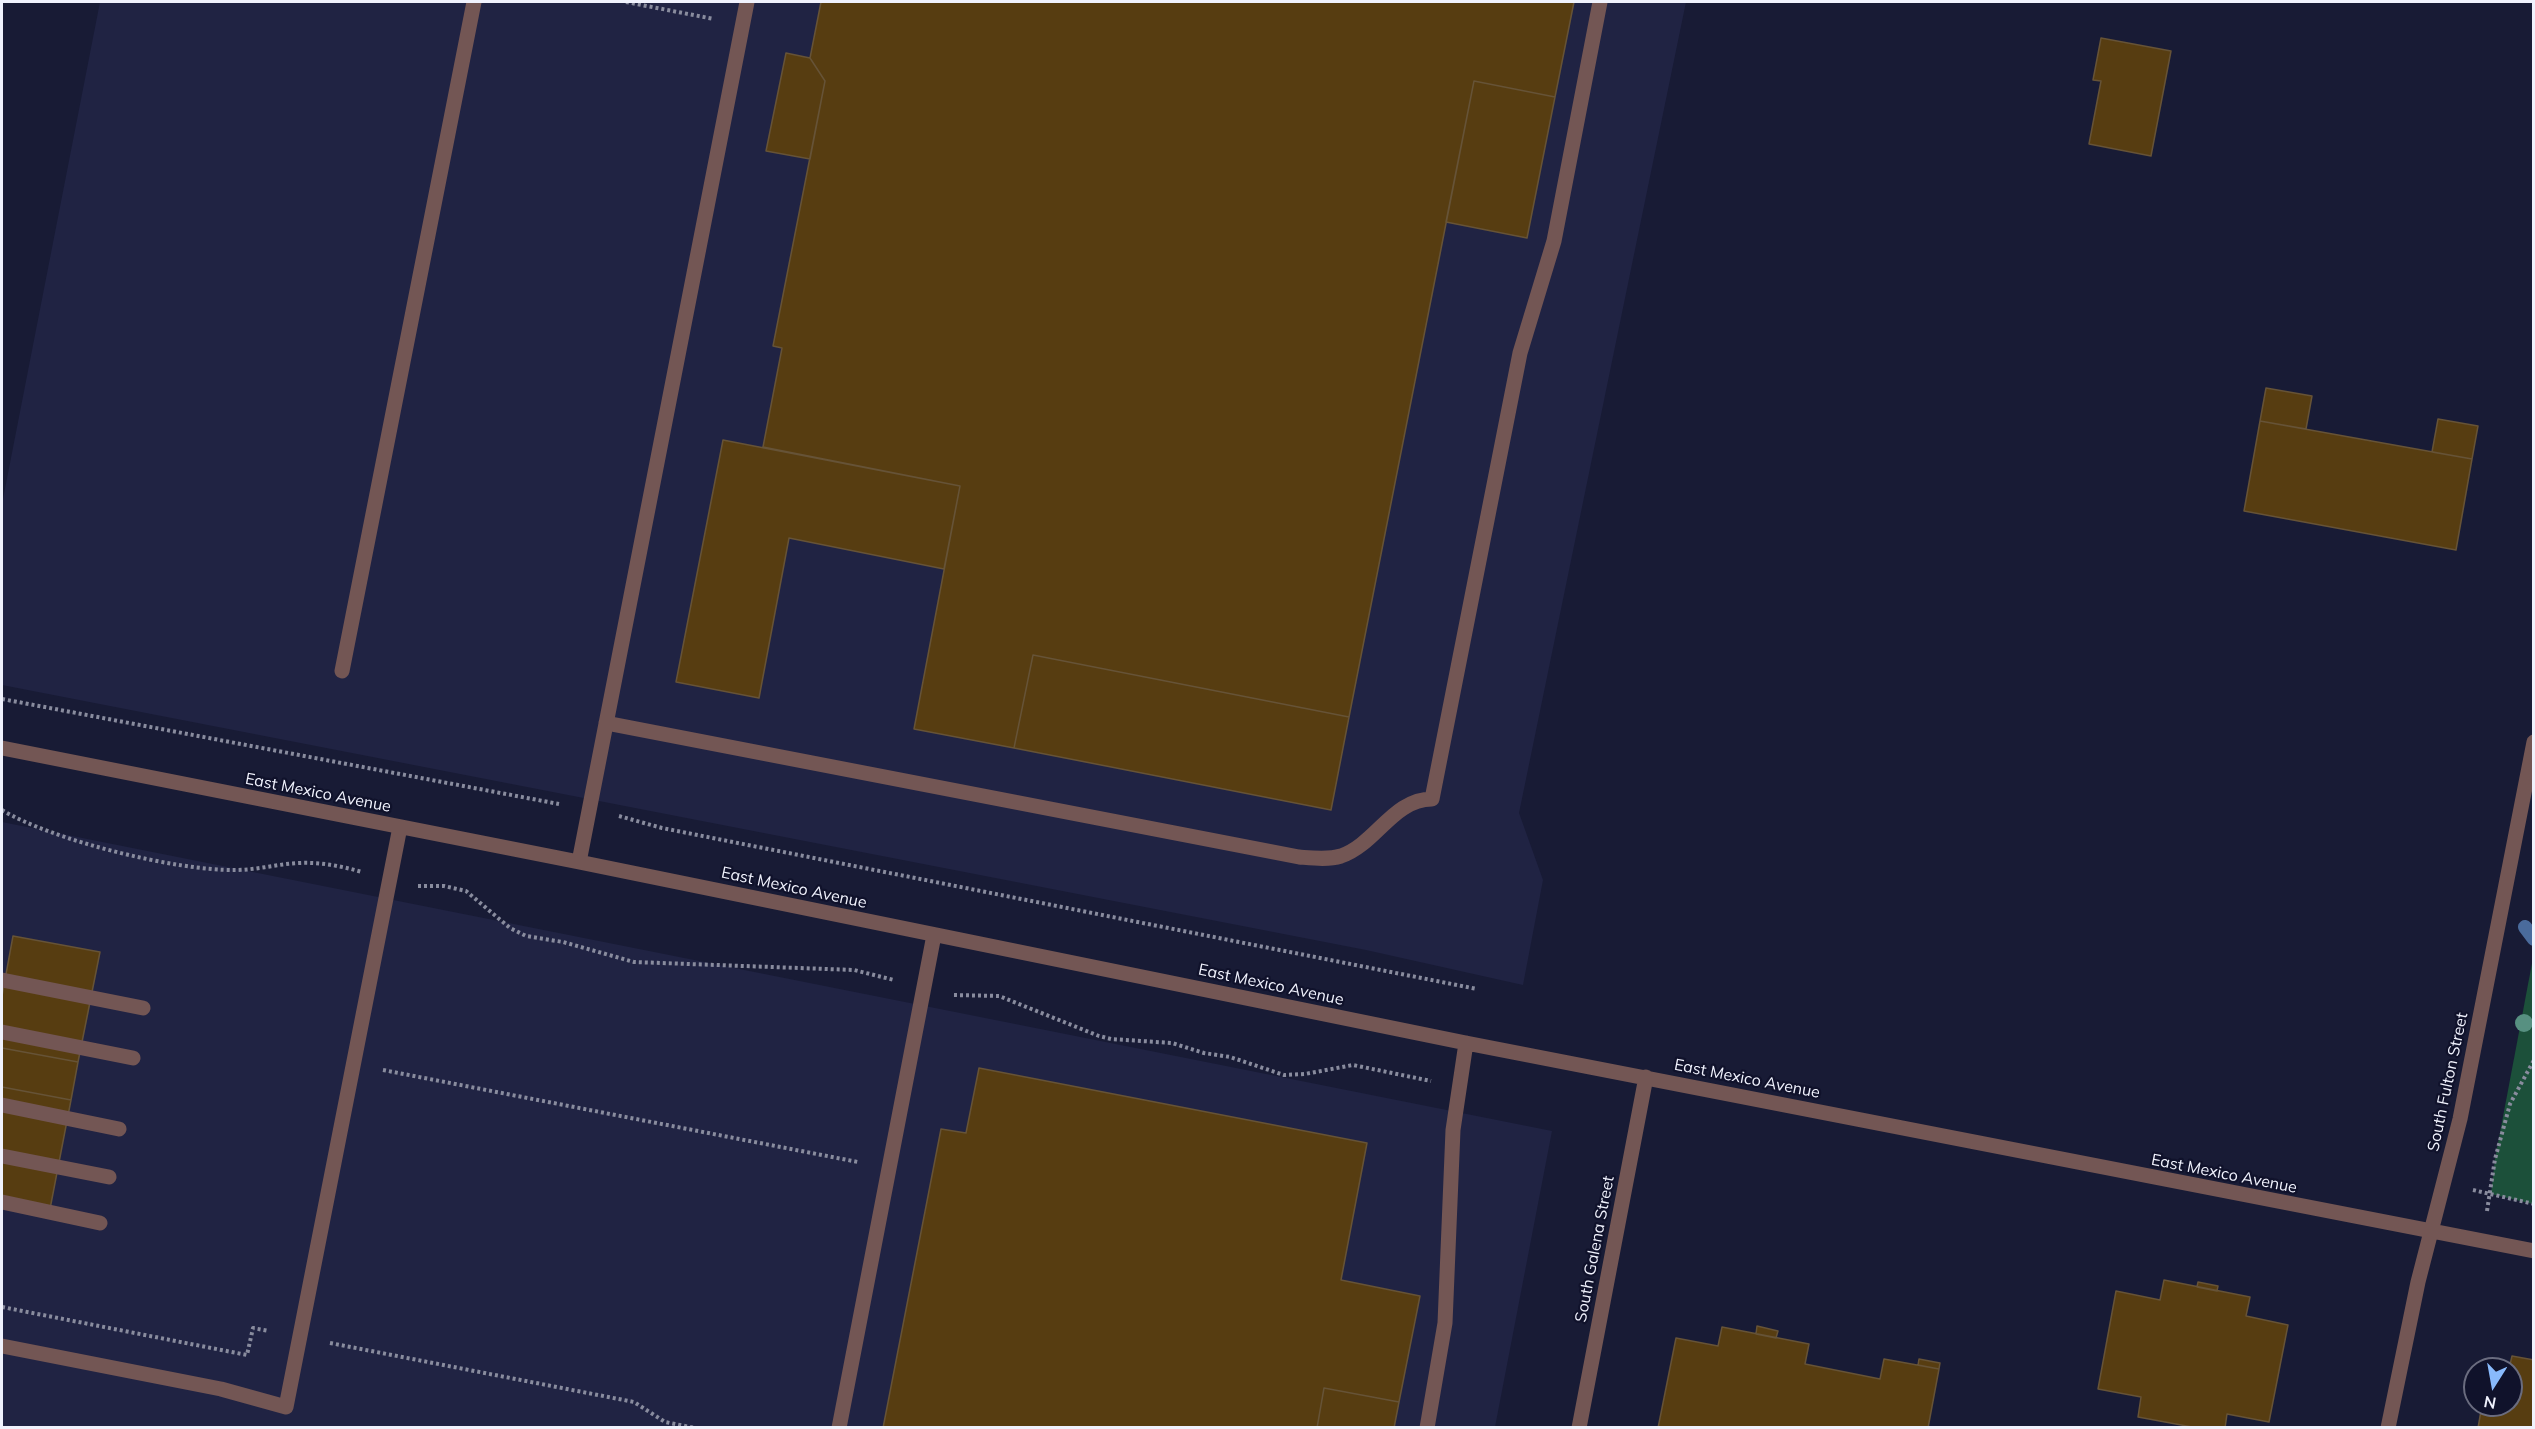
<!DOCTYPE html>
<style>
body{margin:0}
#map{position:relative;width:2535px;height:1429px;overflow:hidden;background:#181b35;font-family:Mulish,sans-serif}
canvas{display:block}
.frame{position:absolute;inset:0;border:3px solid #f0f2fd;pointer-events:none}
.north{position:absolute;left:2463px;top:1357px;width:60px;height:60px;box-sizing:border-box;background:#10122b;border:2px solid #6a6c7f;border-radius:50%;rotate:191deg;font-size:16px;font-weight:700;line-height:24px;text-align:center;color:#f0f2fd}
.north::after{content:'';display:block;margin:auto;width:21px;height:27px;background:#89bafc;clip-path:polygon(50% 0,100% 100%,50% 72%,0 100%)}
</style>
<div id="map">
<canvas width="2535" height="1429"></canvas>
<div class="frame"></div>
<div class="north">N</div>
</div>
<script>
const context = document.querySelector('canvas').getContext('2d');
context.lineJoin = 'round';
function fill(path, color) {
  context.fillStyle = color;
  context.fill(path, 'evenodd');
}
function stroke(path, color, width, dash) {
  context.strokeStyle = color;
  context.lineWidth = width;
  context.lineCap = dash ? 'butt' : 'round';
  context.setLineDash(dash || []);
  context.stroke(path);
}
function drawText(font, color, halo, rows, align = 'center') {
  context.font = font + ' Mulish,sans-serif';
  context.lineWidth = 4.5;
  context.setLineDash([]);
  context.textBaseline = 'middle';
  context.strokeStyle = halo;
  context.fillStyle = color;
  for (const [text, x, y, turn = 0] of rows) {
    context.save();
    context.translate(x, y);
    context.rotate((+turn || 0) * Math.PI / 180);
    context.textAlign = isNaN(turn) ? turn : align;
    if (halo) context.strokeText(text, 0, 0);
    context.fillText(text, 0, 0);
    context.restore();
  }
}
const built = new Path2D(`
 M100,2H1686L1519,813L1543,880L1523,985L1366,950L2,685V504Z
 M2,822L1552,1131L1495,1427H2Z`);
const green = new Path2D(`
 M2533,958V1204L2491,1194L2495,1159Z`);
const stream = new Path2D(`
 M2525,927L2534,939`);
const building = new Path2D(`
 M821,2H1574L1555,97L1474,81L1349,717L1033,655L1014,748L914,729L960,486L763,447L782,348L773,346L825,81L810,58Z
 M2101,38L2171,51L2151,156L2089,144L2101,81L2093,80Z
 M786,53L810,58L825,81L810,159L766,151Z
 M1474,81L1555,97L1527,238L1446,222Z
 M2266,388L2312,396L2306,429L2260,421Z
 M2438,419L2478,426L2472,459L2432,452Z
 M2260,421L2472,459L2456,550L2244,511Z
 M723,440L960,486L944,569L789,538L759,698L676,682Z
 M1033,655L1349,717L1331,810L1014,748Z
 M13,936L100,952L78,1062L2,1048V996Z
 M2,1048L78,1062L71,1100L2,1087Z
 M979,1068L1367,1143L1341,1280L1420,1296L1399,1402L1324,1388L1317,1428H883L941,1129L966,1133Z
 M2,1087L71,1100L50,1209L2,1200Z
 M2164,1280L2250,1297L2246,1316L2288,1325L2269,1422L2227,1414L2225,1428L2192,1427L2138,1417L2141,1397L2098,1389L2116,1291L2160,1300Z
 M2198,1282L2218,1286L2217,1291L2197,1287Z
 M1757,1326L1778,1331L1776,1338L1756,1334Z
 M1722,1327L1809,1344L1805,1364L1880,1379L1884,1359L1939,1369L1928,1428H1658L1676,1338L1718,1346Z
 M2512,1356L2534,1360V1428H2478L2482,1405H2511V1369H2509Z
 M1919,1359L1940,1363L1939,1369L1918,1365Z
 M1324,1388L1399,1402L1394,1428H1317Z`);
const path = new Path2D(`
 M626,2L714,19
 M2,699L559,804
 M2,810C51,840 177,871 235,870C257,870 277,864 299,863C321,862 341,866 362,872
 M619,816L662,828L1477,989
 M418,886H444L466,891L510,928L526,936L563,942L634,962L854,970L894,980
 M954,995L999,996L1099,1036L1111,1039L1172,1043L1204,1053L1230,1057L1284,1075L1305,1074L1353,1065L1431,1081
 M383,1070L858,1162
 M2473,1190L2534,1204
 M2487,1211L2495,1159L2510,1104L2534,1060
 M2,1307L247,1355L253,1328L269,1331
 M330,1343L634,1402L665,1422L695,1428`);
const minor = new Path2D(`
 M342,671L474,2
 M606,723L1299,857C1312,858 1328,860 1341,856C1376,844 1393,799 1432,799L1520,353L1554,241L1600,2
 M2,748L579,862L1466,1043L2534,1251
 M579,862L747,2
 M2,980L143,1008
 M2,1032L133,1058
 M2,1105L119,1129
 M2,1156L109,1177
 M2,1202L100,1223
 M2,1346L221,1389L286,1407L400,827
 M839,1428L934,935
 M1427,1428L1445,1323L1453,1130L1466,1043
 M1579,1428L1646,1077
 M2388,1428L2418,1282L2460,1119L2534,742`);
const trees = [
 [2524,1023]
];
const streetNames = [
 ["East Mexico Avenue",318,793,11],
 ["East Mexico Avenue",794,888,12],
 ["East Mexico Avenue",1271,985,12],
 ["East Mexico Avenue",1747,1079,11],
 ["South Fulton Street",2448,1082,-78],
 ["East Mexico Avenue",2224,1174,11],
 ["South Galena Street",1595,1249,-79]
];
fill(built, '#202343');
fill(green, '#1c503a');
stroke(stream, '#4a6b9c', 14);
fill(building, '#573d11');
stroke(building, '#665337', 1.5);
stroke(path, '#898c9e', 4, [3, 3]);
stroke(minor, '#735654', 15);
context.fillStyle = '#579081';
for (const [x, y] of trees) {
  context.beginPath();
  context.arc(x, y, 9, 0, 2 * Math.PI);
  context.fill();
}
drawText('16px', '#f0f2fd', '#10122b', streetNames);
</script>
